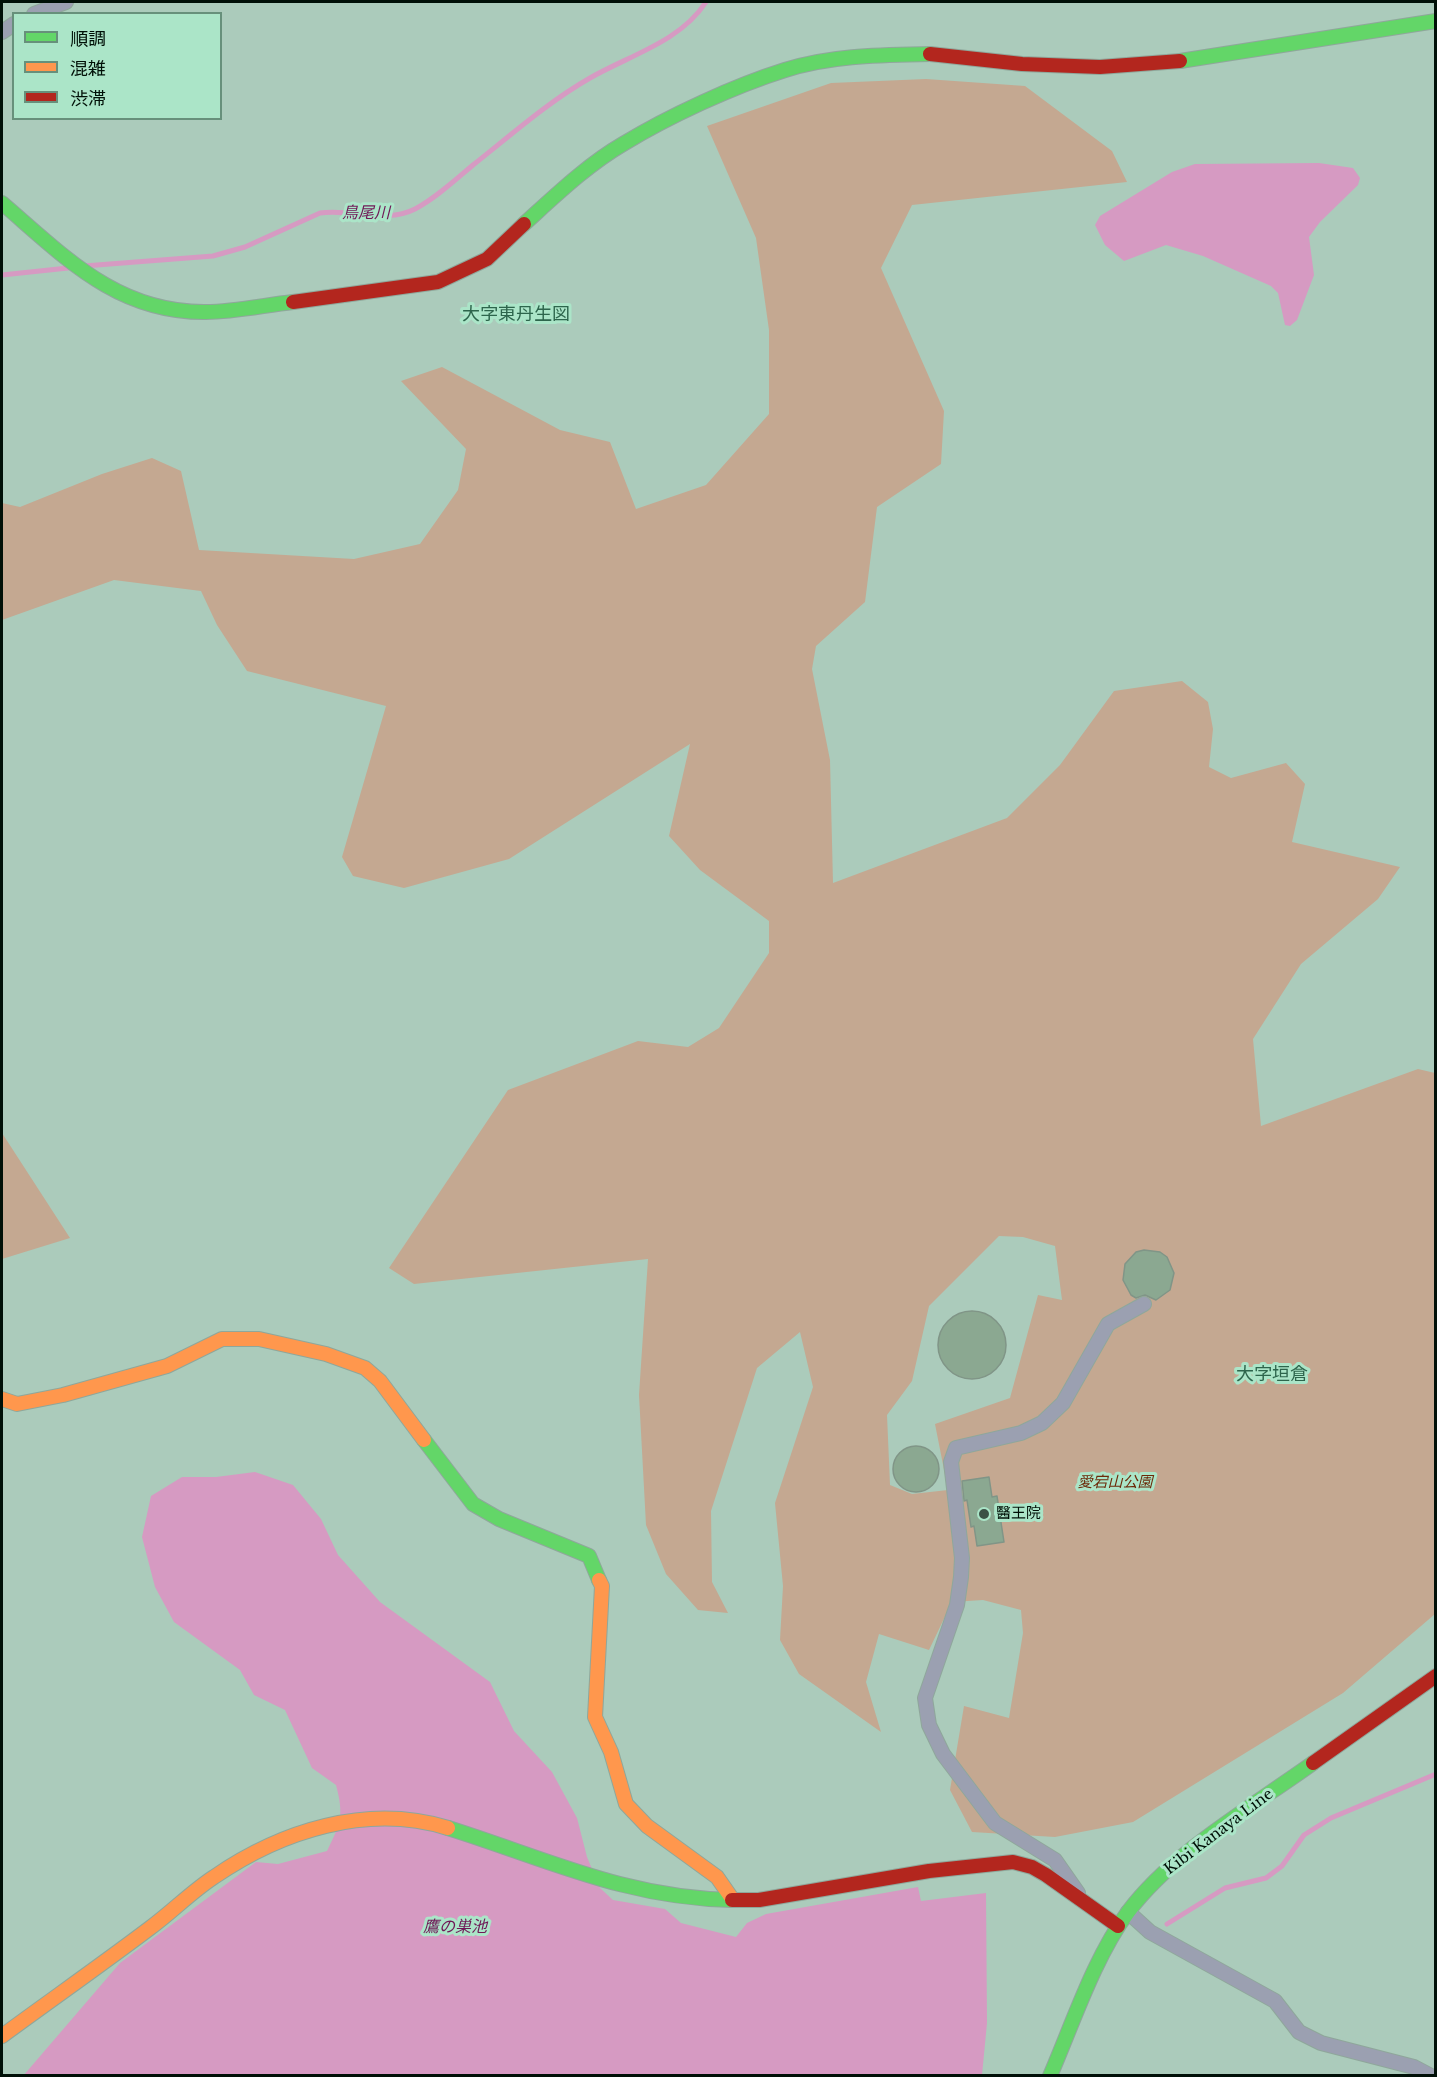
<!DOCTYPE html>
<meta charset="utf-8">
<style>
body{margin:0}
#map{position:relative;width:1437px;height:2077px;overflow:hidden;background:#abcbbb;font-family:"Libre Baskerville","Noto Sans JP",serif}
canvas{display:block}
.frame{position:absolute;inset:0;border:3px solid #001007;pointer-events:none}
.legend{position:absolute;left:12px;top:12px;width:210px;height:108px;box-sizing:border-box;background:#abe5c8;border:2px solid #67907b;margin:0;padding:8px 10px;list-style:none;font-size:18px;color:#001007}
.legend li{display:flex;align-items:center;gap:12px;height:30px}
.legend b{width:30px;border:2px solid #67907b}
</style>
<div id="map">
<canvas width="1437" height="2077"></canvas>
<div class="frame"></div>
<ul class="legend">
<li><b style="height:8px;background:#63d668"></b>順調</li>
<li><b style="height:8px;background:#ff974d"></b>混雑</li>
<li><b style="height:8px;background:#b3261e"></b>渋滞</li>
</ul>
</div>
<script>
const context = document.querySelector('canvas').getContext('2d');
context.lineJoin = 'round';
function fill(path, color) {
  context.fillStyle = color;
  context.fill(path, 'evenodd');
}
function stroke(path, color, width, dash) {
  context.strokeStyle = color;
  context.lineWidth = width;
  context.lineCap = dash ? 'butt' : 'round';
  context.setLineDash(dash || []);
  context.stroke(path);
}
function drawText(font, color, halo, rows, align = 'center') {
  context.font = font + ' "Libre Baskerville","Noto Sans JP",serif';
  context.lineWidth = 6;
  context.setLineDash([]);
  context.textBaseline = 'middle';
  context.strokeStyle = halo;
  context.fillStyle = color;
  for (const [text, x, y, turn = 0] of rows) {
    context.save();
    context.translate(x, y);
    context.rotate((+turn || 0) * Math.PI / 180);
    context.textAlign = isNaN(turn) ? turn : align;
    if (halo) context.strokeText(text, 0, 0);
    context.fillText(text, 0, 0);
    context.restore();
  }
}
const green = new Path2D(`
 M926,79L1025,86L1112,151L1127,182L912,205L881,268L944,411L941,464L877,507L865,602L816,646L812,669L830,760L833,883L1007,818L1060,765L1114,691L1182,681L1208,702L1213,729L1209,767L1231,778L1286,763L1305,784L1292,842L1400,867L1378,899L1301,964L1253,1039L1261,1126L1418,1069L1435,1073V1614L1343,1693L1133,1822L1055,1837L972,1832L950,1790L964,1706L1009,1718L1023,1633L1021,1610L983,1600L952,1602L929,1650L879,1634L866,1682L881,1732L799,1674L780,1640L783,1586L775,1503L813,1387L800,1332L757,1368L711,1511L712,1582L728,1613L698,1610L666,1574L646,1525L639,1395L648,1259L414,1284L389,1268L508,1090L638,1041L688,1047L719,1028L769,953V921L700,870L669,836L690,744L509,859L404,888L353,876L342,857L386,706L247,671L217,625L201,591L114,580L2,620V503L20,507L102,474L152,458L181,471L199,550L354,559L420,544L458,490L466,449L401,381L442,367L560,430L610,442L636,509L706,485L769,414V330L756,238L707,126L831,83ZM999,1236L1023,1237L1055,1246L1062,1300L1038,1295L1010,1398L935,1424L948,1490L912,1494L890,1485L887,1415L912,1381L929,1306Z
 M2,1133L70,1238L2,1259Z`);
const water = new Path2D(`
 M1319,163L1353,168L1360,178L1358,185L1320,222L1309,237L1314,275L1297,320L1290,326L1285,325L1278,293L1271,286L1203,256L1166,245L1124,261L1105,245L1095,225L1100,216L1172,172L1195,164Z
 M255,1472L293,1485L321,1519L338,1555L380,1602L490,1682L514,1731L552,1772L577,1818L587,1857L600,1888L613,1900L665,1909L681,1923L736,1937L747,1923L766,1914L918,1887L921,1901L986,1893L987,2023L982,2075L23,2076L120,1963L256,1862L278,1864L327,1851C341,1823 344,1815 336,1785L312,1768L285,1710L254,1695L240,1670L174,1622L155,1587L142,1537L151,1496L182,1477H216Z`);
const stream = new Path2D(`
 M84,266L213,256L245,247L320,213C350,208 386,224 415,209C436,198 455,180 473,165C511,135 548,102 590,78C630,55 680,42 706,2
 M2,275L68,268
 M1167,1924L1225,1888L1266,1878L1282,1866L1304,1835L1331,1818L1436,1774`);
const building = new Path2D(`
 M1144,1250L1160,1252L1167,1257L1174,1273L1170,1290L1156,1300L1145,1295L1136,1298L1131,1295L1123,1280L1125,1264L1136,1252Z
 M938 1345a34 34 0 1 1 68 0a34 34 0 1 1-68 0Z
 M893 1469a23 23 0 1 1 46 0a23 23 0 1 1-46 0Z
 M989,1477L992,1497L997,1496L1004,1542L977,1546L974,1526L971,1527L967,1500L964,1501L962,1481Z`);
const street = new Path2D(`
 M34,14L66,2
 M2,32L14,24
 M1078,1893L1055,1860L995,1823L943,1754L929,1725L925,1698L957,1605L961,1577L962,1558L951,1462L956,1448L1021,1433L1042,1423L1063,1403L1108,1324L1144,1304
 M1128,1912L1150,1932L1275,2001L1299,2032L1321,2043L1414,2067L1431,2076`);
const fast = new Path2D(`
 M1180,61L1436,21
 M2,203C65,257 117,313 206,312C235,312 265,305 293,302
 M524,224C555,196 587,165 623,144C669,116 734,86 785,70C831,55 882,55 930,54
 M424,1440L473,1504L499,1519L589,1556L599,1580
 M448,1828C547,1859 625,1898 732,1900
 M1050,2076C1073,2023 1094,1958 1128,1912C1174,1851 1252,1807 1313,1763`);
const slow = new Path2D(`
 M2,1399L17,1404L63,1395L167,1366L222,1339H259L326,1354L365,1368L380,1381L424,1440
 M599,1580L602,1586L595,1717L611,1752L626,1804L647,1826L717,1877L733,1900
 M2,2036C51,2000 101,1965 150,1928C172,1912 191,1892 214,1877C281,1831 367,1803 448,1828`);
const jam = new Path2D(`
 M930,54L1022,64L1100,67L1180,61
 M293,302L438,282L487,259L524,224
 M1313,1763L1436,1676
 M732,1900H759L929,1871L1013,1862L1032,1867L1046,1875L1118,1926`);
const markers = [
 [984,1514,6,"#3c5146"]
];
const parkNames = [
 ["愛宕山公園",1115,1483]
];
const poiNames = [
 ["醫王院",996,1514]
];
const streetNames = [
 ["Kibi Kanaya Line",1219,1832,-37]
];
const waterNames = [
 ["鳥尾川",366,213],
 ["鷹の巣池",455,1927]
];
const quarterNames = [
 ["大字東丹生図",516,315],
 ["大字垣倉",1272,1375]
];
fill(green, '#c4a891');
fill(water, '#d69ac2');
stroke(stream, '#d69ac2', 5);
fill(building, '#8ba891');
stroke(building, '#809587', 1.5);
stroke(street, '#8fa79b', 16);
stroke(fast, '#8fa79b', 16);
stroke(slow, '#8fa79b', 16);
stroke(jam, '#8fa79b', 16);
stroke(street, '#9ba0b1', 14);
stroke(fast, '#63d668', 14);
stroke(slow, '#ff974d', 14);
stroke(jam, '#b3261e', 14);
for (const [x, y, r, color] of markers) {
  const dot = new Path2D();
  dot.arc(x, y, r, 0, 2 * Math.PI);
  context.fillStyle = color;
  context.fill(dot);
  stroke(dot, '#abe5c8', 2);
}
drawText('italic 15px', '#6c2908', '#abe5c8', parkNames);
drawText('15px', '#001007', '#abe5c8', poiNames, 'left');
drawText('15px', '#001007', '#abe5c8', streetNames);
drawText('italic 16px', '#6f1756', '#abe5c8', waterNames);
drawText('18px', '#2d654c', '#abe5c8', quarterNames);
</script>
